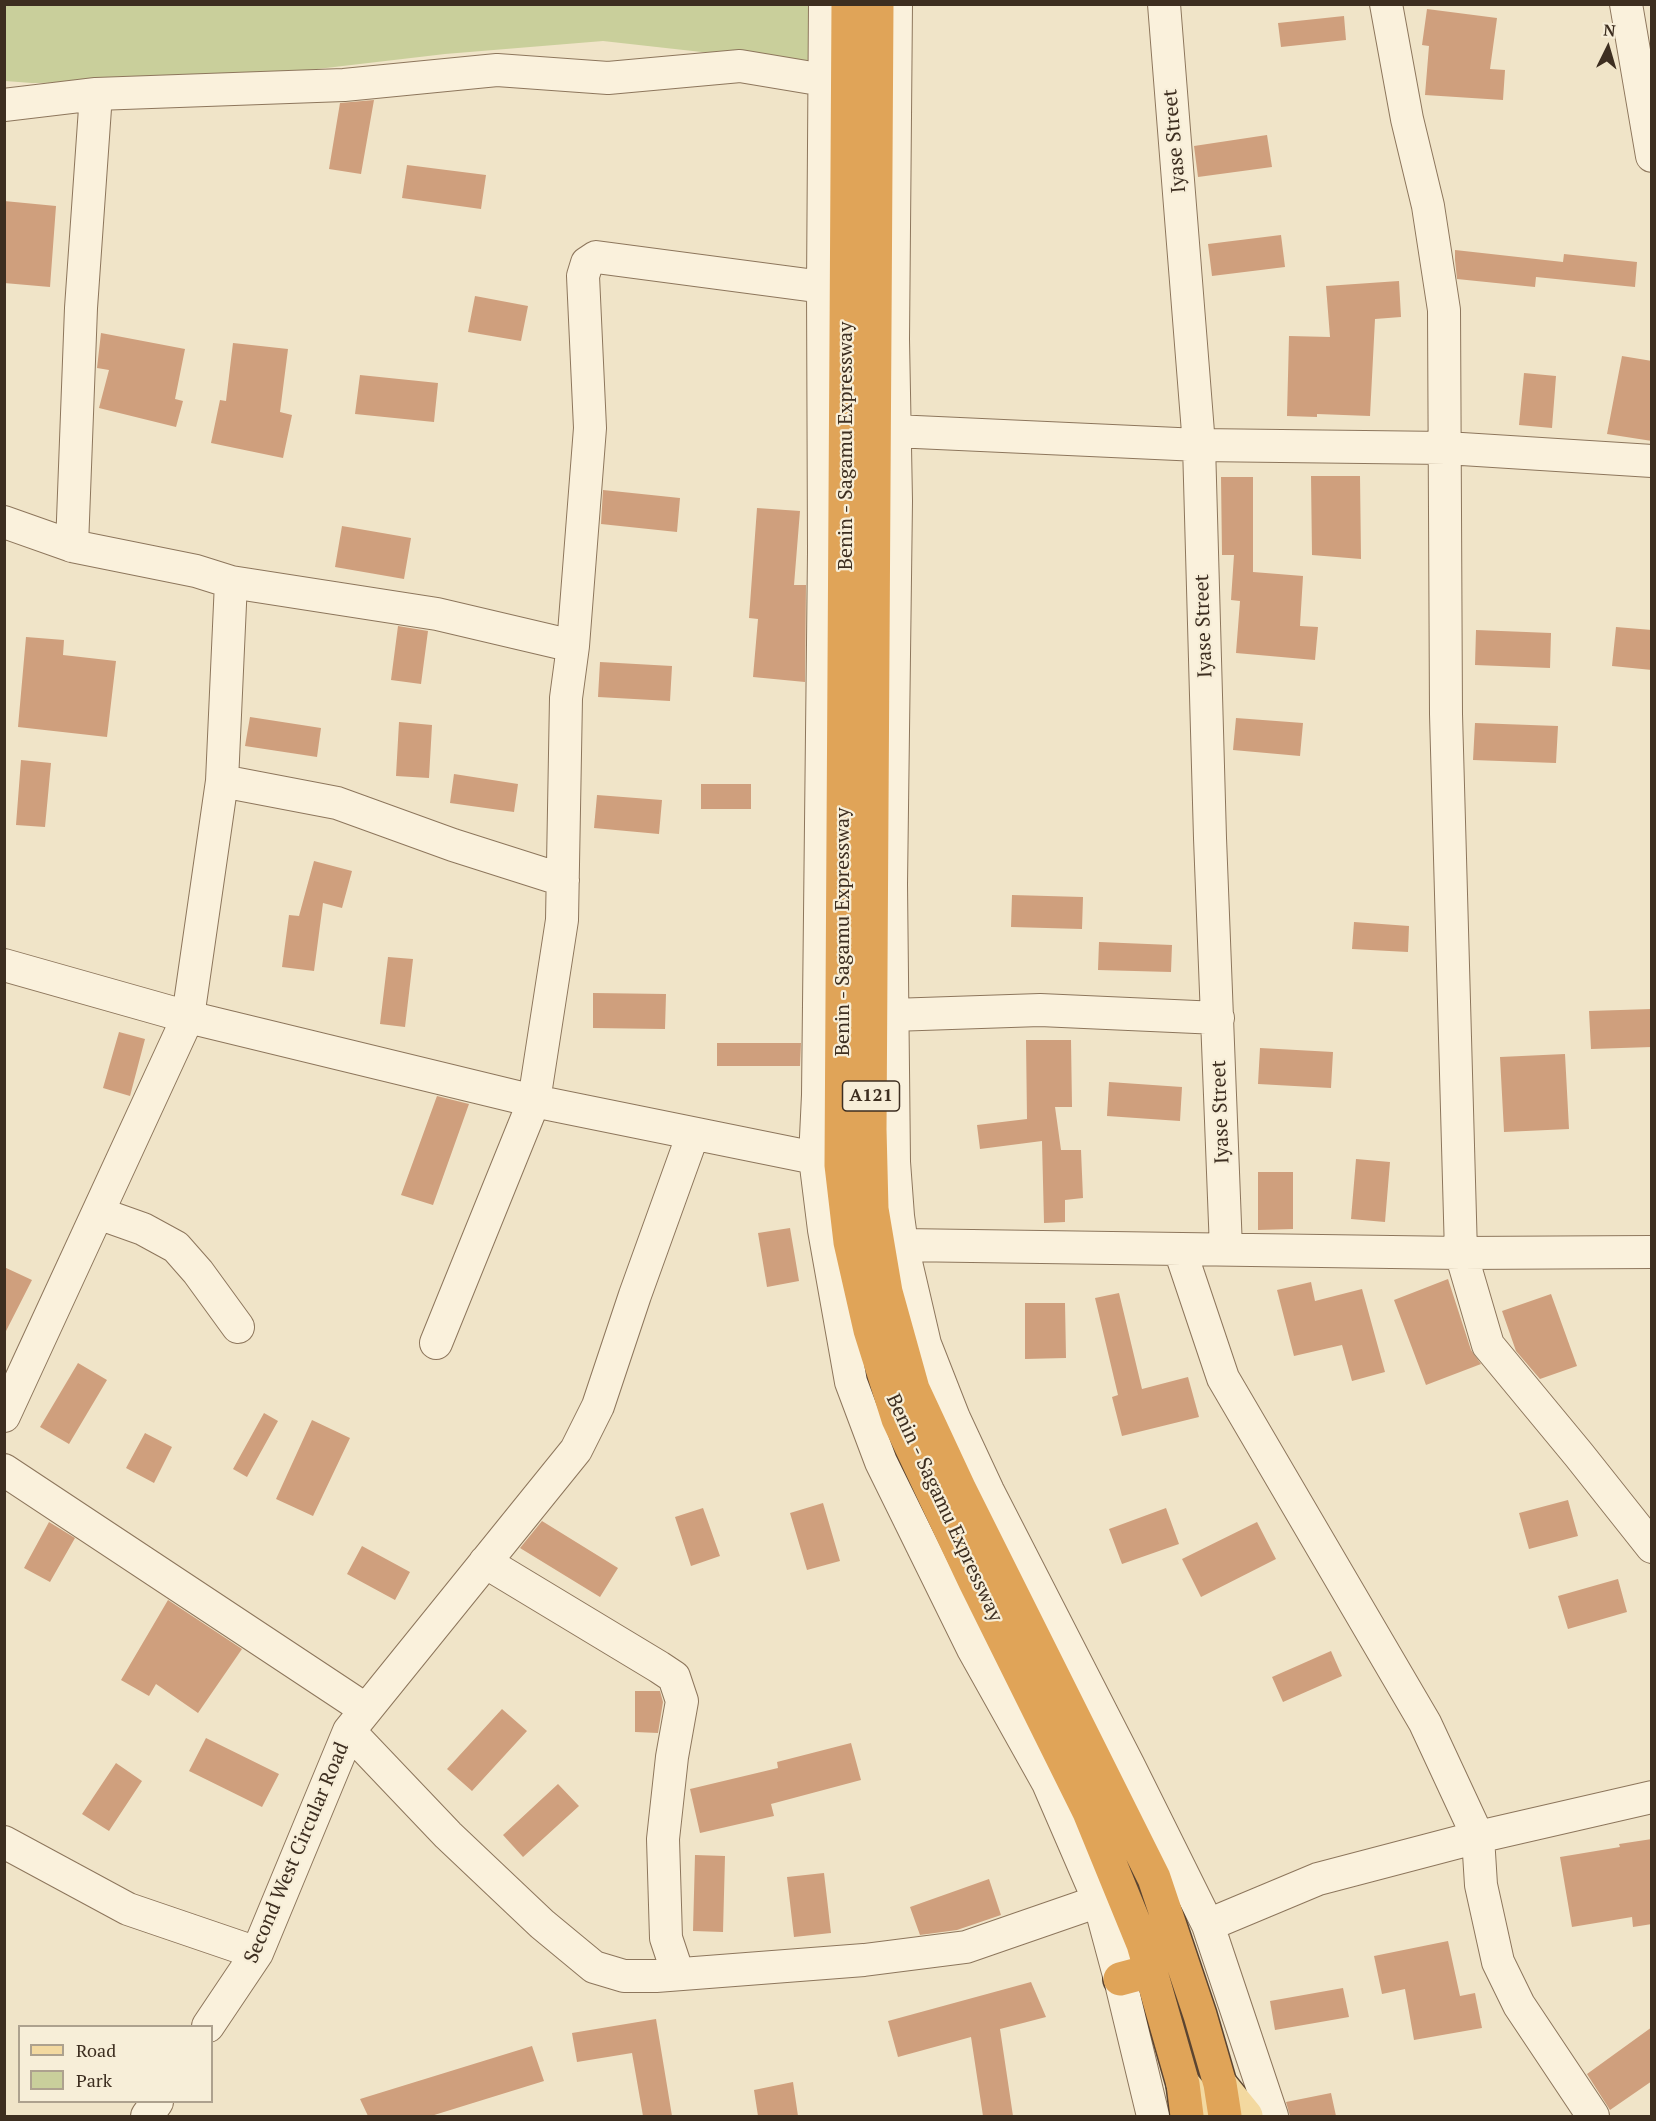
<!DOCTYPE html>
<style>
body{margin:0}
#map{position:relative;width:1656px;height:2121px;overflow:hidden;background:#f0e4c8;font-family:"PT Serif",serif}
canvas{display:block}
.frame{position:absolute;inset:0;border:6px solid #3d2e20;pointer-events:none}
.legend{position:absolute;left:18px;top:2025px;width:195px;height:78px;box-sizing:border-box;background:#f7eed8;border:2px solid #ada18e;margin:0;padding:8px 10px;list-style:none;font-size:18px;color:#3d2e20}
.legend li{display:flex;align-items:center;gap:12px;height:30px}
.legend b{width:30px;border:2px solid #ada18e}
.north{position:absolute;left:1578px;top:18px;width:60px;height:60px;-webkit-text-stroke:4px #f7eed8;paint-order:stroke;rotate:5deg;font-size:16px;font-weight:700;line-height:24px;text-align:center;color:#3d2e20}
.north::after{content:'';display:block;margin:auto;width:21px;height:27px;background:#3d2e20;clip-path:polygon(50% 0,100% 100%,50% 72%,0 100%)}
</style>
<div id="map">
<canvas width="1656" height="2121"></canvas>
<div class="frame"></div>
<ul class="legend">
<li><b style="height:8px;background:#f3d9a0"></b>Road</li>
<li><b style="height:16px;background:#c9cf9b"></b>Park</li>
</ul>
<div class="north">N</div>
</div>
<script>
const context = document.querySelector('canvas').getContext('2d');
context.lineJoin = 'round';
function fill(path, color) {
  context.fillStyle = color;
  context.fill(path, 'evenodd');
}
function stroke(path, color, width, dash) {
  context.strokeStyle = color;
  context.lineWidth = width;
  context.lineCap = dash ? 'butt' : 'round';
  context.setLineDash(dash || []);
  context.stroke(path);
}
function drawText(font, color, halo, rows, align = 'center') {
  context.font = font + ' "PT Serif",serif';
  context.lineWidth = 4.5;
  context.setLineDash([]);
  context.textBaseline = 'middle';
  context.strokeStyle = halo;
  context.fillStyle = color;
  for (const [text, x, y, turn = 0] of rows) {
    context.save();
    context.translate(x, y);
    context.rotate((+turn || 0) * Math.PI / 180);
    context.textAlign = isNaN(turn) ? turn : align;
    if (halo) context.strokeText(text, 0, 0);
    context.fillText(text, 0, 0);
    context.restore();
  }
}
const green = new Path2D(`
 M4,5H837L836,67L603,41L445,54L215,81L32,83L5,81Z`);
const building = new Path2D(`
 M1427,9L1497,18L1490,69L1505,70L1503,100L1425,95L1429,46L1422,45Z
 M1344,16L1346,40L1281,47L1278,23Z
 M374,100L361,174L329,169L340,103Z
 M1267,135L1272,167L1198,177L1194,146Z
 M407,165L486,175L481,209L402,198Z
 M4,201L56,206L50,287L4,283Z
 M1281,235L1285,267L1212,276L1208,244Z
 M1455,250L1563,262L1564,254L1637,262L1635,287L1536,277L1535,287L1457,279L1455,260Z
 M1399,281L1401,317L1375,319L1370,416L1317,414V417L1287,416L1289,336L1330,337L1326,286Z
 M475,296L528,306L521,341L468,332Z
 M101,333L185,349L175,399L183,401L176,427L99,408L109,370L97,368Z
 M233,343L288,349L280,412L292,415L283,458L211,443L220,400L226,401Z
 M1622,356L1652,361V441L1607,434Z
 M1524,373L1556,376L1552,428L1519,425Z
 M360,375L438,383L434,422L355,414Z
 M1311,476H1360L1361,559L1312,555Z
 M1221,477H1253V572L1303,576L1300,626L1318,627L1315,660L1236,653L1240,601L1231,600L1234,555H1222Z
 M603,490L680,498L677,532L601,524Z
 M757,508L800,511L794,585H806L805,682L753,677L758,619L749,618Z
 M342,526L411,538L404,579L335,567Z
 M398,626L428,631L421,684L391,680Z
 M1616,627L1652,630V670L1612,666Z
 M1476,630L1551,633L1550,668L1475,665Z
 M26,637L64,640L63,655L116,661L107,737L18,727Z
 M600,662L672,666L670,701L598,697Z
 M250,717L321,728L317,757L245,746Z
 M1236,718L1303,723L1300,756L1233,750Z
 M399,722L432,725L429,778L396,776Z
 M1475,723L1558,726L1556,763L1473,760Z
 M21,760L51,763L45,827L16,825Z
 M454,774L518,784L514,812L450,803Z
 M701,784H751V809H701Z
 M597,795L662,800L659,834L594,828Z
 M314,861L352,871L342,908L323,903L314,971L282,967L289,915L299,916Z
 M1012,895L1083,897L1082,929L1011,927Z
 M1354,922L1409,926L1408,952L1352,949Z
 M1099,942L1172,945L1171,972L1098,970Z
 M388,957L413,959L405,1027L380,1024Z
 M593,993L666,994L665,1029L593,1028Z
 M1652,1009V1047L1591,1049L1589,1011Z
 M119,1032L145,1039L130,1096L103,1088Z
 M1026,1040H1071L1072,1107H1055L1061,1150H1081L1083,1198L1065,1200V1222L1044,1223L1042,1141L980,1149L977,1125L1027,1119Z
 M717,1043H801L800,1066H717Z
 M1260,1048L1333,1052L1331,1088L1258,1084Z
 M1565,1054L1569,1129L1504,1132L1500,1057Z
 M1109,1082L1182,1087L1180,1121L1107,1116Z
 M437,1096L469,1104L433,1205L401,1195Z
 M1356,1159L1390,1162L1385,1222L1351,1219Z
 M1258,1172H1293V1229L1258,1230Z
 M790,1228L799,1281L767,1287L758,1233Z
 M4,1267L32,1280L4,1335Z
 M1448,1279L1471,1350L1481,1364L1426,1385L1394,1300Z
 M1311,1282L1315,1301L1362,1289L1385,1372L1352,1381L1342,1345L1294,1356L1277,1290Z
 M1119,1293L1142,1389L1188,1377L1199,1417L1122,1436L1112,1397L1118,1395L1095,1298Z
 M1551,1294L1577,1366L1540,1379L1516,1351L1502,1311Z
 M1025,1303H1065L1066,1358L1025,1359Z
 M78,1363L107,1380L69,1444L40,1427Z
 M264,1413L278,1421L247,1477L233,1469Z
 M312,1420L350,1438L313,1516L276,1499Z
 M145,1433L172,1447L154,1483L126,1468Z
 M1568,1500L1578,1536L1529,1549L1519,1513Z
 M823,1503L840,1561L807,1570L790,1513Z
 M703,1508L720,1556L691,1566L675,1517Z
 M1166,1508L1179,1544L1122,1564L1109,1529Z
 M542,1521L618,1568L600,1597L520,1548Z
 M49,1522L75,1538L50,1582L24,1568Z
 M1257,1522L1276,1559L1201,1597L1182,1559Z
 M362,1546L410,1572L395,1600L347,1574Z
 M1618,1579L1627,1612L1568,1629L1558,1596Z
 M168,1600L242,1649L198,1713L156,1684L149,1696L121,1680Z
 M1331,1651L1342,1676L1283,1702L1272,1677Z
 M635,1691H660L663,1702L658,1733L635,1732Z
 M502,1709L527,1731L472,1791L447,1769Z
 M206,1738L279,1774L262,1807L189,1771Z
 M851,1743L861,1780L771,1804L774,1816L700,1833L690,1789L778,1768L777,1762Z
 M116,1763L142,1781L109,1831L82,1814Z
 M558,1784L579,1806L523,1857L503,1835Z
 M1652,1839V1924L1633,1927L1632,1917L1572,1927L1560,1857L1620,1847L1619,1844Z
 M695,1855L725,1856L723,1932L693,1931Z
 M824,1873L831,1933L794,1937L787,1877Z
 M989,1879L1001,1915L957,1930L920,1935L910,1907Z
 M1448,1941L1460,1996L1475,1993L1482,2028L1414,2040L1405,1989L1382,1994L1374,1956Z
 M1031,1982L1046,2017L1000,2029L1013,2116H983L971,2037L898,2057L888,2021Z
 M1343,1988L1349,2017L1275,2030L1270,2001Z
 M656,2019L672,2116H643L632,2053L577,2062L572,2033Z
 M1652,2027V2081L1610,2110L1587,2074Z
 M532,2046L544,2081L431,2116H368L360,2099Z
 M793,2082L798,2116H758L754,2090Z
 M1331,2093L1336,2116H1290L1286,2102Z`);
const minor = new Path2D(`
 M825,4L823,287L824,552L818,1095L815,1158L824,1230L851,1382L881,1462L973,1649L1048,1783L1099,1901L1120,1979L1153,2116
 M896,4L893,339L896,501L891,884L894,1162L898,1216L902,1245L925,1344L954,1418L988,1491L1129,1766L1208,1925L1272,2116
 M1164,4L1199,445L1210,838L1226,1249
 M1386,4L1407,119L1428,206L1444,310L1446,714L1461,1253L1488,1345L1579,1455L1652,1547
 M1626,4L1652,156
 M4,105L96,94L344,85L497,70L608,78L740,66L824,80
 M894,431L1199,445L1446,448L1652,461
 M4,522L72,546L196,571L231,582L437,614L573,646
 M72,546L81,308L96,94
 M222,781L337,803L453,845L563,880
 M4,965L188,1017L534,1101L815,1158
 M892,1015L1040,1010L1218,1018
 M98,1213L143,1229L176,1247L198,1272L238,1327
 M902,1245L1461,1253L1652,1252
 M1180,1250L1223,1378L1425,1723L1478,1837L1481,1885L1498,1962L1519,2005L1593,2116
 M436,1343L534,1101L562,920L566,698L573,646L590,428L583,276L587,263L596,257L823,287
 M4,1416L188,1017L222,781L231,582
 M4,1470L365,1709
 M485,1562L659,1667L674,1677L682,1701L672,1757L663,1839L666,1938L678,1974
 M349,1731L448,1835L542,1924L594,1967L624,1976H656L864,1960L966,1947L1099,1901
 M4,1842L128,1909L257,1953
 M1208,1925L1318,1879L1478,1837L1652,1797
 M208,2026L257,1953L349,1731L576,1450L598,1406L635,1295L693,1134
 M147,2116L157,2102`);
const major = new Path2D(`
 M1183,2084L1210,2116
 M1220,2084L1246,2116`);
const highway = new Path2D(`
 M848,4L841,1165L850,1242L870,1330L898,1419L975,1582L1089,1812L1143,1944L1183,2084L1187,2116
 M877,4L870,1129L872,1209L886,1292L913,1389L960,1490L1154,1878L1200,2015L1220,2084L1225,2116
 M1120,1979L1150,1971`);
const shields = [
 [871,1096,57]
];
const shieldNames = [
 ["A121",871,1096]
];
const streetNames = [
 ["Iyase Street",1175,141,-95],
 ["Benin - Sagamu Expressway",846,446,-90],
 ["Iyase Street",1204,626,-92],
 ["Benin - Sagamu Expressway",843,932,-90],
 ["Iyase Street",1221,1112,-92],
 ["Benin - Sagamu Expressway",944,1508,65],
 ["Second West Circular Road",297,1853,-67]
];
fill(green, '#c9cf9b');
fill(building, '#cf9f7d');
stroke(minor, '#8d765c', 34);
stroke(major, '#5b4430', 36);
stroke(highway, '#5b4430', 36);
stroke(minor, '#faf1dc', 32);
stroke(major, '#f3d9a0', 33);
stroke(highway, '#e0a458', 33);
for (const [x, y, w] of shields) {
  const box = new Path2D();
  box.roundRect(x - w / 2, y - 15, w, 30, 4.5);
  context.fillStyle = '#f7eed8';
  context.fill(box);
  stroke(box, '#3d2e20', 1.5);
}
drawText('bold 18px', '#3d2e20', null, shieldNames);
drawText('20px', '#3d2e20', '#f7eed8', streetNames);
</script>
